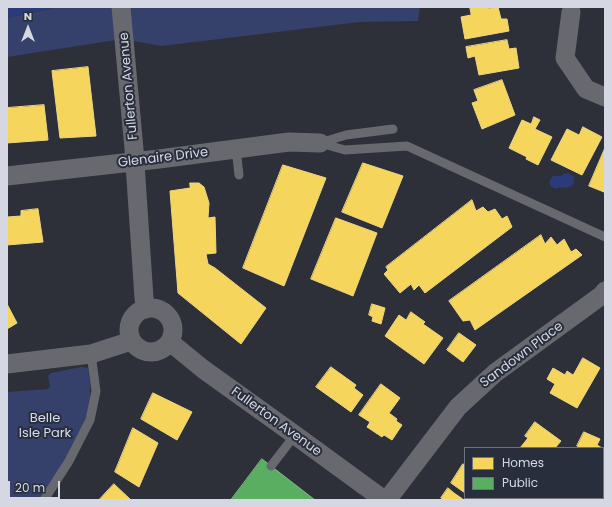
<!DOCTYPE html>
<style>
body{margin:0}
#map{position:relative;width:612px;height:507px;overflow:hidden;background:#2d3038;font-family:Poppins,sans-serif}
canvas{display:block}
.frame{position:absolute;inset:0;border:8px solid #d5d8e2;pointer-events:none}
.legend{position:absolute;left:464px;top:447px;width:140px;height:52px;box-sizing:border-box;background:#292e3c;border:1px solid #6e727e;margin:0;padding:5px 7px;list-style:none;font-size:12px;color:#d5d8e2}
.legend li{display:flex;align-items:center;gap:8px;height:20px}
.legend b{width:20px;border:1px solid #6e727e}
.north{position:absolute;left:8px;top:8px;width:40px;height:40px;-webkit-text-stroke:3px #292e3c;paint-order:stroke;rotate:0deg;font-size:11px;font-weight:700;line-height:16px;text-align:center;color:#d5d8e2}
.north::after{content:'';display:block;margin:auto;width:14px;height:18px;background:#d5d8e2;clip-path:polygon(50% 0,100% 100%,50% 72%,0 100%)}
.scale{position:absolute;left:8px;top:481px;width:52px;height:18px;box-sizing:border-box;border:2px solid #d5d8e2;border-top:0;padding-left:5px;font-size:12px;line-height:14px;white-space:nowrap;color:#d5d8e2;-webkit-text-stroke:3px #292e3c;paint-order:stroke}
</style>
<div id="map">
<canvas width="612" height="507"></canvas>
<div class="frame"></div>
<ul class="legend">
<li><b style="height:11px;background:#f6d55c"></b>Homes</li>
<li><b style="height:11px;background:#5aae61"></b>Public</li>
</ul>
<div class="north">N</div>
<div class="scale">20 m</div>
</div>
<script>
const context = document.querySelector('canvas').getContext('2d');
context.lineJoin = 'round';
function fill(path, color) {
  context.fillStyle = color;
  context.fill(path, 'evenodd');
}
function stroke(path, color, width, dash) {
  context.strokeStyle = color;
  context.lineWidth = width;
  context.lineCap = dash ? 'butt' : 'round';
  context.setLineDash(dash || []);
  context.stroke(path);
}
function drawText(font, color, halo, rows, align = 'center') {
  context.font = font + ' Poppins,sans-serif';
  context.lineWidth = 4;
  context.setLineDash([]);
  context.textBaseline = 'middle';
  context.strokeStyle = halo;
  context.fillStyle = color;
  for (const [text, x, y, turn = 0] of rows) {
    context.save();
    context.translate(x, y);
    context.rotate((+turn || 0) * Math.PI / 180);
    context.textAlign = isNaN(turn) ? turn : align;
    if (halo) context.strokeText(text, 0, 0);
    context.fillText(text, 0, 0);
    context.restore();
  }
}
const green = new Path2D(`
 M59,7H420L418,21L359,22L162,46L122,39L7,57V18Z
 M81,367L88,368L90,384V420L44,500H7V392L48,389L50,386L48,376L51,373Z`);
const water = new Path2D(`
 M7,7H59L7,18Z
 M566,173H569L574,177C575,189 567,187 559,188C555,188 556,189 552,187C550,186 550,184 549,182L553,176H560Z`);
const homes = new Path2D(`
 M470,7H488L489,9L498,7L501,19H507L509,31L465,39L461,17L471,15Z
 M507,40L509,49L516,48L519,68L479,75L475,56L468,58L466,47Z
 M88,67L96,136L60,138L52,71Z
 M502,80L515,115L482,129L472,103L478,101L474,90Z
 M44,105L48,140L7,143V108Z
 M534,117L540,120L535,129L552,137L538,165L526,159L527,157L509,148L522,120L531,124Z
 M583,127L602,137L582,175L551,160L567,129L579,135Z
 M605,148V191L604,192L589,186Z
 M363,163L403,176L382,228L342,212Z
 M283,165L326,178L284,286L243,268Z
 M190,183H199L204,187L209,203L208,218L215,217L216,253L206,254L208,264L215,268L266,308L241,344L178,293L170,191L190,188Z
 M472,200L476,211L483,207L488,212L495,209L502,219L507,216L512,227L425,293L419,285L414,290L411,284L400,293L384,274L388,270L386,267Z
 M38,209L43,242L7,245V217L21,216V211Z
 M336,218L377,233L353,296L311,279Z
 M541,235L545,244L551,237L557,245L564,239L571,252L576,249L582,255L475,330L470,320L463,321L449,301Z
 M7,304L17,323L7,329Z
 M372,304L385,308L381,324L372,321L373,317L369,315Z
 M411,312L425,322L423,324L443,338L424,364L385,336L399,315L406,320Z
 M459,333L476,345L463,362L447,350Z
 M583,358L600,368L577,408L550,393L555,384L547,379L553,368L565,375L567,371L573,375Z
 M331,367L356,385L354,388L363,395L351,412L316,387Z
 M381,384L400,398L389,413L397,419L396,421L402,425L392,440L384,435L382,437L367,427L370,422L359,415Z
 M153,393L192,412L177,440L141,419Z
 M535,422L561,441L555,448H520L528,438L525,436Z
 M133,428L158,443L139,487L115,472Z
 M584,432L600,439L597,445L602,448H580L577,446Z
 M603,448L605,449V475L603,474Z
 M463,464L465,465V493L451,483Z
 M114,484L131,500H99Z
 M448,488L454,493L464,500H444L441,498Z
 M561,498H597L599,500H564Z`);
const public = new Path2D(`
 M262,459L315,500H231Z`);
const service = new Path2D(`
 M320,143L345,150L407,146L605,237
 M320,143L346,135L393,129
 M236,149L239,175
 M271,466L295,435
 M44,500L69,461L90,420L96,391L91,354`);
const minor = new Path2D(`
 M121,7L134,149L144,298L146,309
 M571,12L565,58L586,89L605,97
 M7,176L159,159L289,142L320,143
 M129 330a22 22 0 1 1 44 0a22 22 0 1 1-44 0Z
 M170,342L203,369L295,435L384,500
 M7,364L91,354L131,341
 M387,500L458,407L495,373L602,295L605,291`);
const streetNames = [
 ["Fullerton Avenue",129,86,-95],
 ["Glenaire Drive",163,158,-7],
 ["Sandown Place",522,355,-37],
 ["Fullerton Avenue",276,422,36]
];
const parkNames = [
 ["Belle",45,419],
 ["Isle Park",45,434]
];
fill(green, '#35406b');
fill(water, '#2b3a79');
fill(homes, '#f6d55c');
stroke(homes, '#ecd684', 1);
fill(public, '#5aae61');
stroke(public, '#7fbb88', 1);
stroke(service, '#68696e', 9);
stroke(minor, '#68696e', 19);
drawText('13px', '#d5d8e2', '#292e3c', streetNames);
drawText('13px', '#d5dcf1', '#292e3c', parkNames);
</script>
